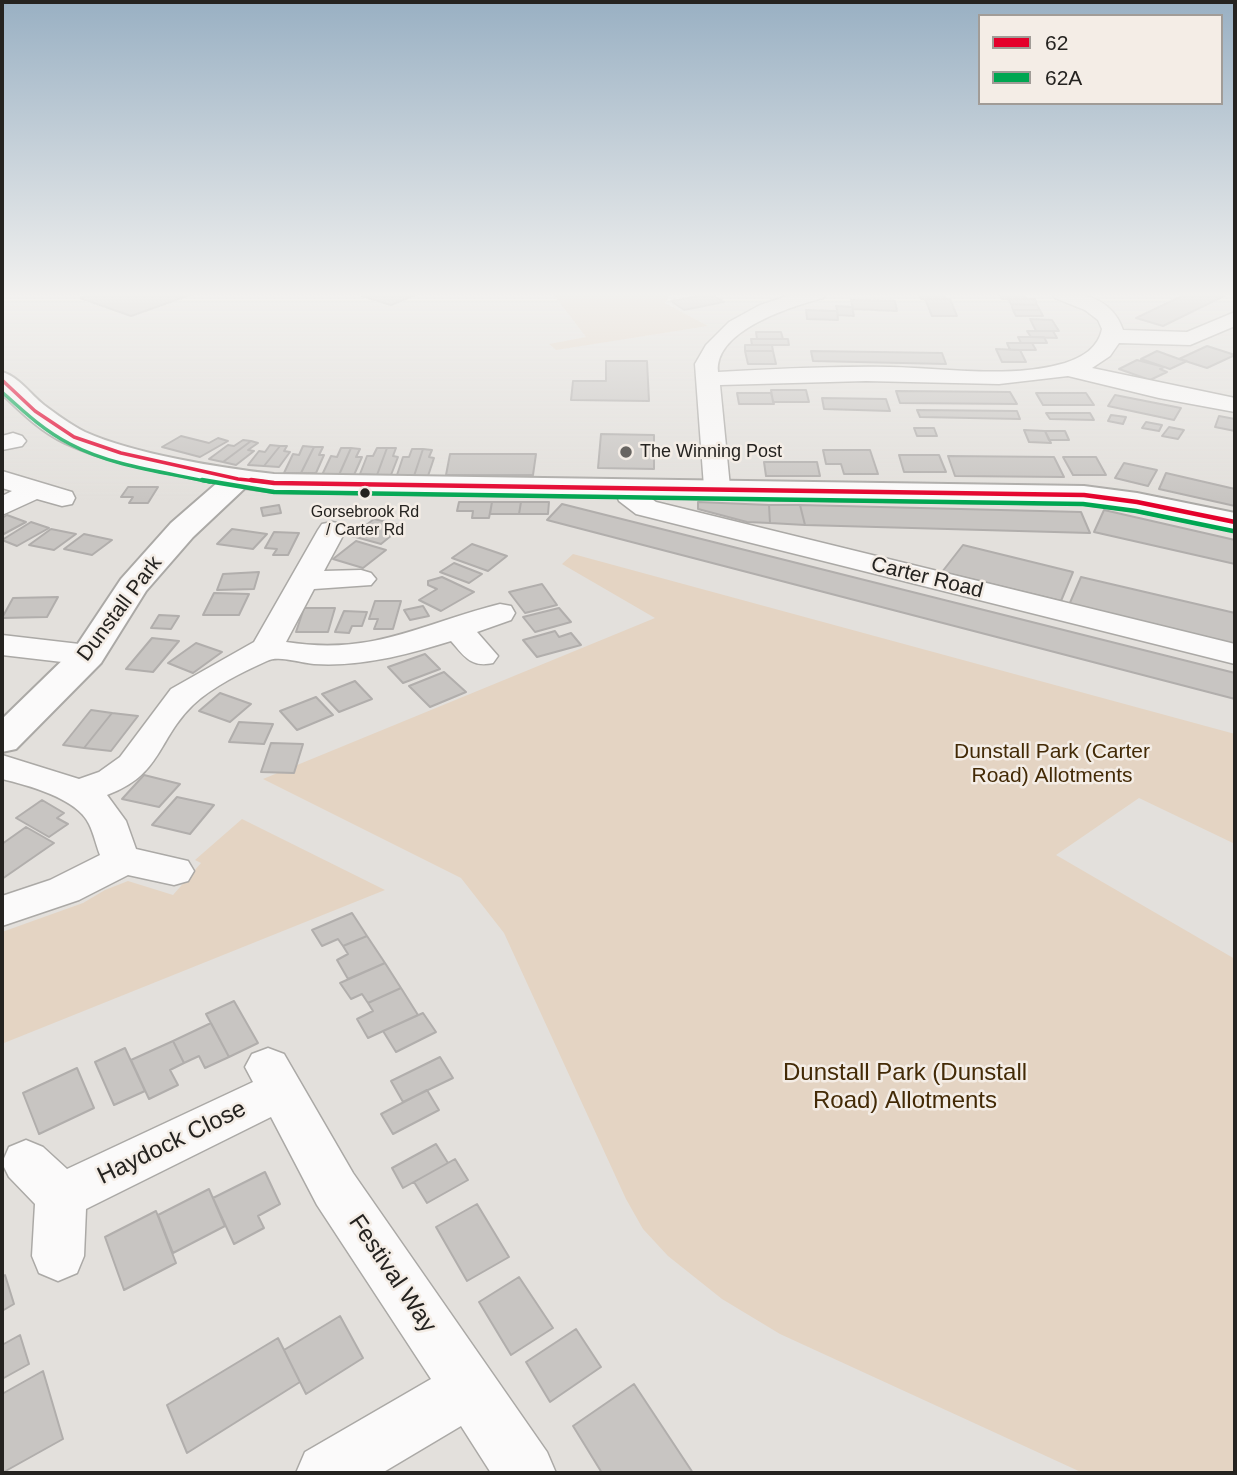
<!DOCTYPE html>
<style>
body{margin:0}
#map{position:relative;width:1237px;height:1475px;overflow:hidden;background:#e3e0dc;font-family:Helvetica,sans-serif}
canvas{display:block}
.frame{position:absolute;inset:0;border:4px solid #252320;pointer-events:none}
.legend{position:absolute;left:978px;top:14px;width:245px;height:91px;box-sizing:border-box;background:#f4ede6;border:2px solid #a19c97;margin:0;padding:9px 12px;list-style:none;font-size:21px;color:#252320}
.legend li{display:flex;align-items:center;gap:14px;height:35px}
.legend b{width:35px;border:2px solid #a19c97}
</style>
<div id="map">
<canvas width="1237" height="1475"></canvas>
<div class="frame"></div>
<ul class="legend">
<li><b style="height:9px;background:#e4002b"></b>62</li>
<li><b style="height:9px;background:#00a651"></b>62A</li>
</ul>
</div>
<script>
const context = document.querySelector('canvas').getContext('2d');
context.lineJoin = 'round';
function fill(path, color) {
  context.fillStyle = color;
  context.fill(path, 'evenodd');
}
function stroke(path, color, width, dash) {
  context.strokeStyle = color;
  context.lineWidth = width;
  context.lineCap = dash ? 'butt' : 'round';
  context.setLineDash(dash || []);
  context.stroke(path);
}
function drawText(font, color, halo, rows, align = 'center') {
  context.font = font + ' Helvetica,sans-serif';
  context.lineWidth = 5;
  context.setLineDash([]);
  context.textBaseline = 'middle';
  context.strokeStyle = halo;
  context.fillStyle = color;
  for (const [text, x, y, turn = 0] of rows) {
    context.save();
    context.translate(x, y);
    context.rotate((+turn || 0) * Math.PI / 180);
    context.textAlign = isNaN(turn) ? turn : align;
    if (halo) context.strokeText(text, 0, 0);
    context.fillText(text, 0, 0);
    context.restore();
  }
}
const green = new Path2D(`
 M553,294H670L665,303L708,326L556,350L549,344L586,337Z
 M573,554L1235,734V844L1139,798L1056,855L1235,959V1473H1083L780,1334L722,1299L668,1256L643,1229L626,1199L504,933L461,878L263,779L655,618L562,564Z
 M242,819L385,890L4,1043L2,932L83,903L105,890L128,881L173,895L201,863L195,860Z`);
const building = new Path2D(`
 M94,294H193L131,316L80,298Z
 M368,294H417L391,305L362,296Z
 M711,294L724,302L684,310L671,301Z
 M919,294H944L946,299H921Z
 M1000,294H1024L1027,299H1002Z
 M1186,294L1224,296L1163,326L1136,318Z
 M925,299H950L957,316H932Z
 M1008,299H1035L1037,305L1011,304Z
 M851,300L895,301L897,311L853,309Z
 M1011,304L1037,305L1040,310H1013Z
 M836,306L852,307L854,316L838,315Z
 M806,310L837,311L838,320L807,319Z
 M1013,310H1040L1043,316H1016Z
 M1030,319L1052,320L1059,331H1036Z
 M1027,331H1053L1057,338L1031,337Z
 M756,332H781L783,339H757Z
 M1018,337H1044L1047,343H1021Z
 M751,339H788L789,345H752Z
 M1007,343H1032L1036,350H1010Z
 M745,345H772L773,351H745Z
 M1207,346L1235,355L1207,368L1179,359Z
 M996,349L1020,350L1026,362H1002Z
 M745,351H773L776,364H748Z
 M811,351L942,353L946,364L813,361Z
 M1157,351L1179,359L1187,361L1170,369L1141,359Z
 M1137,360L1164,367L1160,369L1167,372L1150,380L1119,369Z
 M606,361H647L649,401L571,400L573,381H606Z
 M771,390H806L809,402H773Z
 M896,391L1010,392L1017,404L900,403Z
 M737,393H771L774,404H739Z
 M1036,393H1086L1094,405H1043Z
 M1115,395L1181,408L1174,420L1108,406Z
 M822,398L886,399L890,411L824,409Z
 M917,410L1017,411L1020,419L920,417Z
 M1046,413H1090L1094,420L1050,419Z
 M1111,415L1126,417L1123,424L1108,421Z
 M1219,416L1235,419V431L1215,427Z
 M1146,422L1162,425L1159,431L1142,428Z
 M1169,427L1184,430L1178,439L1162,436Z
 M914,428H934L937,436H917Z
 M1024,430L1045,431L1051,443L1029,442Z
 M1045,431H1065L1069,440H1049Z
 M601,434L654,435V469L598,468Z
 M181,436L209,443L218,438L228,441L200,457L162,447Z
 M243,440L251,441L223,462L209,459L228,445L234,446Z
 M251,441L258,443L248,450L254,451L236,465L223,462Z
 M270,445L280,446L264,466L248,465L259,451L265,452Z
 M280,446H287L284,451L290,452L279,467L264,466Z
 M303,446L314,447L301,473H284L293,454L299,455Z
 M314,447H323L319,455H324L316,473H301Z
 M341,448H351L339,475H322L331,456L337,457Z
 M351,448L360,449L356,457H362L354,475H339Z
 M377,448H387L377,475L360,474L367,456H373Z
 M387,448H396L393,456L398,457L391,475H377Z
 M412,449H423L414,476L397,475L403,457H409Z
 M423,449L432,450L429,457L434,458L428,476H414Z
 M823,450H870L878,474H844L841,464H826Z
 M450,454H536L533,475H446Z
 M899,455H939L946,472H904Z
 M948,456L1054,457L1064,477L955,476Z
 M1063,457H1096L1106,475H1073Z
 M764,462H817L820,476H766Z
 M1124,463L1157,470L1148,486L1115,478Z
 M1166,473L1235,489V506L1159,489Z
 M128,487H158L148,503H129L133,497H121Z
 M459,502H492L489,518H472L473,511H457Z
 M492,502H521L519,514H490Z
 M521,502H549L548,514H519Z
 M698,502L769,505L770,523L747,522L698,509Z
 M562,504L1235,673V699L547,520Z
 M279,505L281,513L263,516L261,508Z
 M769,505H800L805,525L770,523Z
 M800,505L1081,512L1090,533L805,525Z
 M1104,510L1235,540V564L1094,532Z
 M7,515L26,522L2,535V518Z
 M374,519L403,526L381,544L352,536Z
 M31,522L49,528L17,546L2,540Z
 M51,529L76,534L54,550L29,545Z
 M232,529L267,534L253,549L217,544Z
 M274,532L299,533L288,555H273L277,549L265,548Z
 M84,534L112,540L92,555L64,549Z
 M356,541L386,550L363,568L333,559Z
 M472,544L507,556L488,571L452,558Z
 M963,545L1073,572L1061,601L942,572Z
 M454,563L482,574L469,583L440,572Z
 M259,572L254,589L217,590L223,574Z
 M442,577L474,592L441,611L419,600L437,589L428,585V581Z
 M1081,577L1235,613V645L1069,605Z
 M542,584L557,605L525,613L509,592Z
 M214,593L249,594L239,615H203Z
 M58,597L47,617L2,618L13,598Z
 M375,601H401L393,629H374L378,619H369Z
 M423,606L429,616L410,620L404,610Z
 M304,608H335L328,632H296Z
 M559,608L571,622L535,632L523,617Z
 M344,611L367,612L362,626H352L349,633L335,632Z
 M159,615L179,616L171,629L151,628Z
 M555,631L559,637L571,633L581,645L537,657L523,640Z
 M152,638L179,641L153,672L126,669Z
 M196,643L222,652L193,673L168,663Z
 M425,654L440,669L403,683L388,667Z
 M444,672L466,692L430,707L409,686Z
 M355,681L372,699L339,712L322,694Z
 M220,693L251,704L230,722L199,711Z
 M316,697L333,715L297,730L280,711Z
 M91,710L112,713L84,748L63,745Z
 M112,713L138,716L111,751L84,748Z
 M239,722L273,724L264,744L229,742Z
 M271,743L303,744L294,773L261,772Z
 M144,775L180,784L159,807L122,799Z
 M177,797L214,805L190,834L152,825Z
 M42,800L64,813L57,818L68,824L49,837L16,818Z
 M26,827L54,843L2,879V844Z
 M352,913L367,936L343,946L338,939L322,946L312,930Z
 M367,936L385,963L348,979L337,960L348,954L343,946Z
 M385,963L401,988L368,1003L362,994L351,999L340,983Z
 M401,988L418,1015L368,1038L357,1019L373,1011L368,1003Z
 M234,1001L258,1043L229,1057L206,1014Z
 M423,1013L436,1032L396,1052L383,1031Z
 M211,1023L229,1057L205,1068L199,1056L184,1063L173,1041Z
 M173,1041L184,1063L170,1070L178,1085L149,1099L131,1060Z
 M125,1048L145,1091L114,1105L95,1062Z
 M440,1057L453,1078L403,1102L391,1081Z
 M77,1068L94,1108L39,1134L23,1093Z
 M427,1090L439,1110L393,1134L381,1114Z
 M436,1144L448,1163L403,1188L392,1168Z
 M455,1159L468,1180L427,1203L414,1182Z
 M265,1172L280,1204L258,1216L264,1228L234,1244L213,1198Z
 M209,1189L225,1226L173,1253L158,1215Z
 M477,1204L509,1257L467,1281L436,1227Z
 M156,1211L176,1263L124,1290L105,1237Z
 M5,1275L14,1304L2,1311V1277Z
 M519,1277L553,1328L511,1355L479,1302Z
 M340,1316L363,1358L306,1394L284,1350Z
 M576,1329L601,1367L550,1402L526,1362Z
 M20,1335L29,1364L2,1379V1345Z
 M278,1338L300,1382L187,1453L167,1405Z
 M43,1371L63,1439L2,1473V1394Z
 M634,1384L693,1473H602L573,1426Z`);
const minor = new Path2D(`
 M794,294H826L823,298C793,306 714,330 718,372C775,369 832,366 889,367C946,368 1010,379 1065,363C1083,357 1098,348 1102,329L1098,320L1085,310L1055,298L1052,294C1082,291 1112,298 1123,330L1187,332L1235,312V326L1190,345L1119,343L1110,356L1092,368L1235,398V412L1159,398L1068,376L999,384L866,381L720,385L730,487L726,493L717,495L708,493L704,487L695,364L706,345L729,322L760,305Z
 M13,433L22,436L26,441L22,446L2,450V436Z
 M2,471L72,492L75,498L72,504L62,506L37,499L2,515V496L12,491L2,488Z
 M627,481L636,483L641,491L656,502L1235,644V664L636,514L619,501L614,489L618,483Z
 M332,522L342,524L346,530L324,571L361,570L371,573L376,579L371,585L314,589L286,642C373,656 420,624 500,604L511,606L515,613L511,620L477,632L498,656L493,663C471,668 464,656 451,641C406,655 361,667 314,664C301,663 278,655 267,661C243,672 213,686 193,705C157,740 162,775 107,795L126,821L136,849L188,861L194,871L188,881L174,885L128,875L79,900L2,926V896L50,880L100,855C96,845 94,834 89,824C77,798 27,785 2,779V755L79,779L99,772L120,757L171,689L254,642L318,530L322,524Z
 M2,635L88,645L99,648L104,655L99,662L88,665L2,655Z
 M268,1048L284,1054L353,1173L547,1452L556,1473H491L461,1426L382,1473H296L305,1452L431,1379L317,1205L271,1117L86,1209L84,1256L77,1273L58,1281L39,1273L32,1256L35,1204L9,1177L2,1163L9,1147L26,1140L43,1147L67,1169L253,1082L245,1067L252,1054Z`);
const tertiary = new Path2D(`
 M2,372C19,377 30,394 44,405C56,414 71,425 85,432C134,454 220,468 274,474L1084,486L1137,493L1235,513V531L1137,511L1084,504L274,492L245,488L193,537L146,591L101,663L16,749L2,752V719L75,648L121,579L171,523L217,483C167,472 112,465 65,443C41,432 21,412 2,394Z`);
const bus1Far1 = new Path2D(`
 M2,380L35,411L74,437L121,453L238,479L267,482`);
const bus1 = new Path2D(`
 M251,480L274,483L1084,495L1137,502L1235,522`);
const bus2Far1 = new Path2D(`
 M2,392C23,411 44,431 70,444C111,466 164,472 210,482`);
const bus2 = new Path2D(`
 M202,480L274,492L1083,504L1136,511L1233,531`);
const markers = [
 [626,452,7,"#686562"],
 [365,493,6,"#252320"]
];
const farBusnames = [
 ["Gorsebrook Rd",365,513],
 ["/ Carter Rd",365,531]
];
const farPoinames = [
 ["The Winning Post",640,452]
];
const streetNames = [
 ["Carter Road",927,578,14],
 ["Dunstall Park",120,609,-53]
];
const parkNames = [
 ["Dunstall Park (Carter",1052,752],
 ["Road) Allotments",1052,776]
];
const nearParknames = [
 ["Dunstall Park (Dunstall",905,1073],
 ["Road) Allotments",905,1101]
];
const nearStreetnames = [
 ["Haydock Close",172,1143,-26],
 ["Festival Way",392,1274,56]
];
fill(green, '#e4d4c3');
fill(building, '#c8c5c2');
stroke(building, '#b1aeac', 2);
stroke(minor, '#aba9a6', 3);
stroke(tertiary, '#aba9a6', 4);
fill(minor, '#fbfafa');
fill(tertiary, '#fbfafa');
stroke(bus1Far1, '#e4002b', 3.5);
stroke(bus1, '#e4002b', 4.5);
stroke(bus2Far1, '#00a651', 3.5);
stroke(bus2, '#00a651', 4.5);
const sky = context.createLinearGradient(0, 0, 0, 500);
sky.addColorStop(0, '#99b0c3');
sky.addColorStop(0.59, '#f2f1ef');
sky.addColorStop(1, '#f2f1ef00');
context.fillStyle = sky;
context.fillRect(0, 0, 1237, 500);
for (const [x, y, r, color] of markers) {
  const dot = new Path2D();
  dot.arc(x, y, r, 0, 2 * Math.PI);
  context.fillStyle = color;
  context.fill(dot);
  stroke(dot, '#f4ede6', 2.5);
}
drawText('16px', '#252320', '#f4ede6', farBusnames);
drawText('18px', '#252320', '#f4ede6', farPoinames, 'left');
drawText('21px', '#252320', '#f4ede6', streetNames);
drawText('21px', '#432a06', '#f4ede6', parkNames);
drawText('24px', '#432a06', '#f4ede6', nearParknames);
drawText('24px', '#252320', '#f4ede6', nearStreetnames);
</script>
